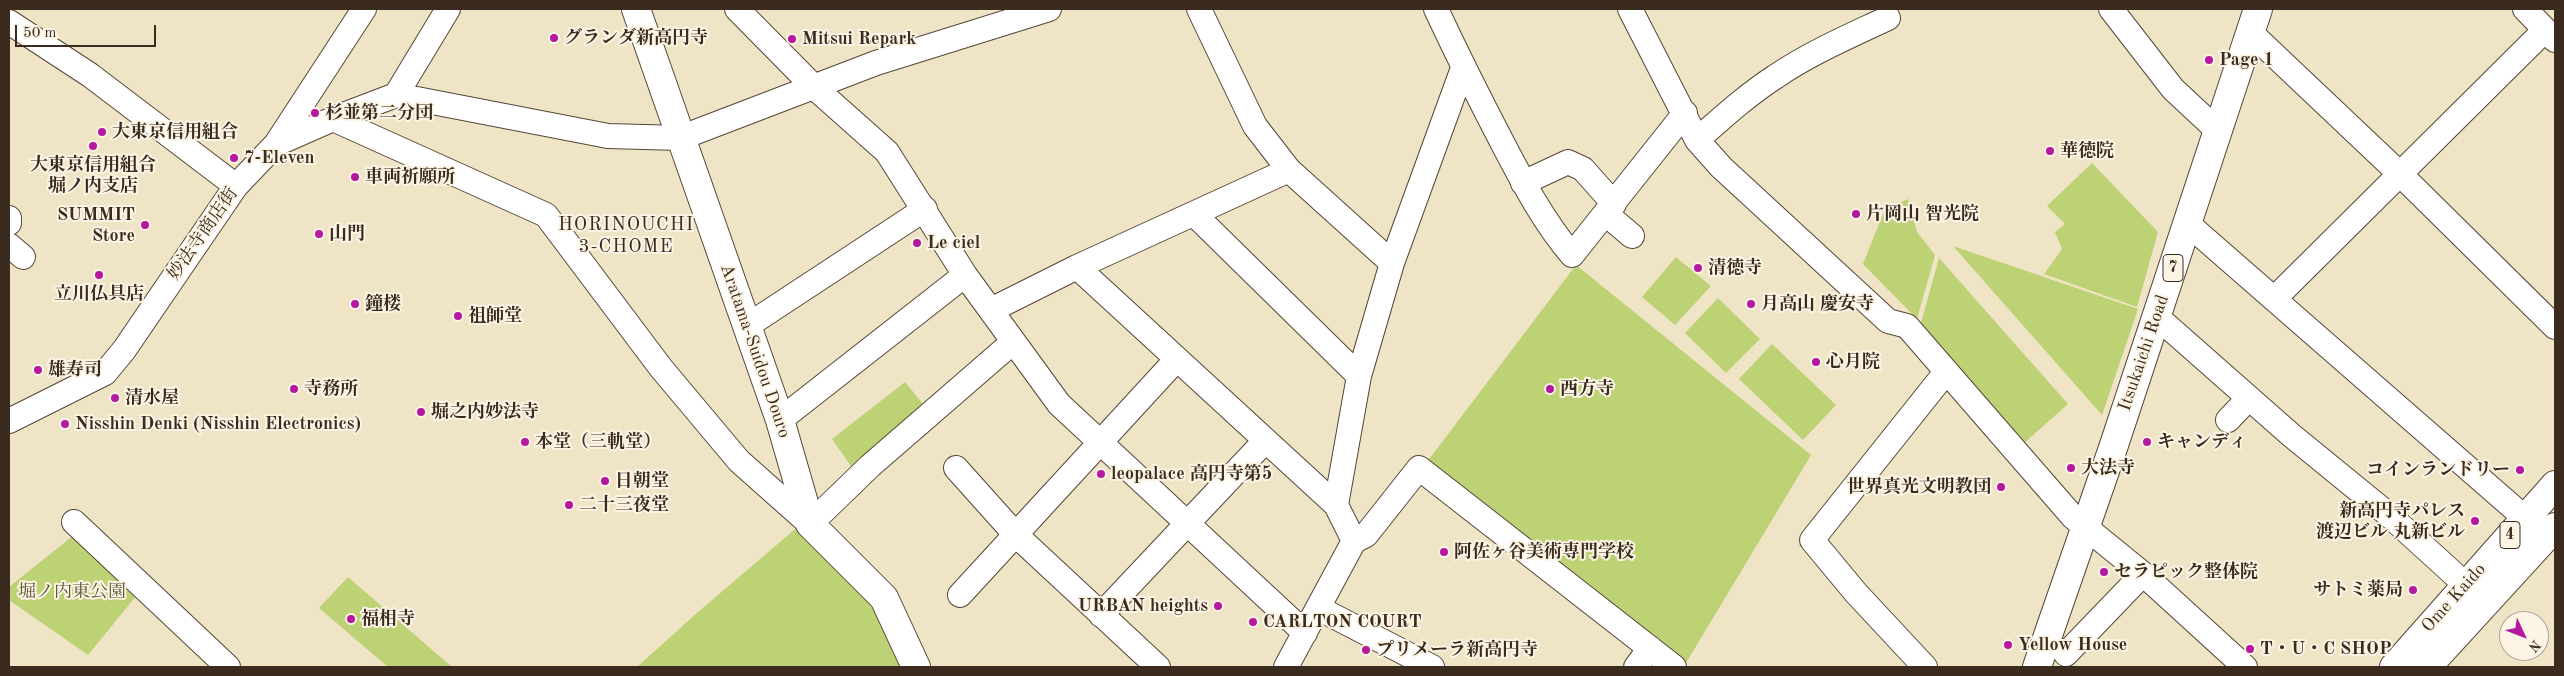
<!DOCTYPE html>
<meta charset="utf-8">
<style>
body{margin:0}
#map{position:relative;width:2564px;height:676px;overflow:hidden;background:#efe4c5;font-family:"Old Standard TT",serif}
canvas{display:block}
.frame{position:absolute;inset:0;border:10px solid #3b2a1e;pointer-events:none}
.north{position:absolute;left:2499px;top:611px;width:50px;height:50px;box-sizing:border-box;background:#fcf5e5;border:1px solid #afa495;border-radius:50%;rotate:133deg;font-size:14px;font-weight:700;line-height:20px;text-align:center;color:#3b2a1e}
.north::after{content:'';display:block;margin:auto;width:18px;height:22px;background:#b5179e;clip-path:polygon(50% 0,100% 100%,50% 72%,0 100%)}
.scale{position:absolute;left:15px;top:25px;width:141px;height:22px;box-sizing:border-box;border:2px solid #3b2a1e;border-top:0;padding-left:6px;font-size:15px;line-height:18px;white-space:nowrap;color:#3b2a1e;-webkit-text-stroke:4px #fcf5e5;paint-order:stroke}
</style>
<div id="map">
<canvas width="2564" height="676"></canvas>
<div class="frame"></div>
<div class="north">N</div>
<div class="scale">50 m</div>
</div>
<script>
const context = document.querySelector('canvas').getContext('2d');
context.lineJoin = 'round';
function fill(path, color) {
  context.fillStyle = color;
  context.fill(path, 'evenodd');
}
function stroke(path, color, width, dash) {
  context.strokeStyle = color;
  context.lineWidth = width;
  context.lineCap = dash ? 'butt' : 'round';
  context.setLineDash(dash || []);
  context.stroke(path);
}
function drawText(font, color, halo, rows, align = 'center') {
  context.font = font + ' "Old Standard TT","Noto Serif JP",serif';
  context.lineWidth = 4;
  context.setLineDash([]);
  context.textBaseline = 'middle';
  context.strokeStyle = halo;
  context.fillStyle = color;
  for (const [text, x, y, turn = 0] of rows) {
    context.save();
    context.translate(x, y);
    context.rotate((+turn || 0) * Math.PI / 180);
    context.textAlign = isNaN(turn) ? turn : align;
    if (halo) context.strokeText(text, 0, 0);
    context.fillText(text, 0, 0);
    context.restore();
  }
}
const green = new Path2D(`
 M2092,163L2158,232L2137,307L2044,274L2062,249L2055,232L2065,224L2047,206Z
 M1908,199L1917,232L1935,255L1917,319L1863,264L1885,209Z
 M1953,246L2138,309L2102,415Z
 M1676,257L1711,286L1675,325L1642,297Z
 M1939,258L2068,404L2023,444L1921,323Z
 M1576,265L1811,455L1686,663L1424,466Z
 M1718,298L1760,339L1726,373L1685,333Z
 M1772,344L1836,405L1803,440L1739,379Z
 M905,382L924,405L853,469L832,439Z
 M800,525L872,594L909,667H637L698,612Z
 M74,535L137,595L88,655L9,600V587Z
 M348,577L452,667H388L319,608Z`);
const minor = new Path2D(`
 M737,9L815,88L887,152L965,275L1059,404L1305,633
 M1199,9L1255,126L1289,170L1392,263
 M1436,9C1457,54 1479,98 1502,142C1523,182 1543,221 1572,255L1685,113
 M1630,9L1697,140L1721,167L1888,321L1907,326L2073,517L2143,574L2245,667
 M2111,9L2173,89L2217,130
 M2525,9L2555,40
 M9,22L90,75L236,186
 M2251,33L2400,174L2555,327
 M396,95L448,9
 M333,119L546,215L661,368L739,461L810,524L870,466L1013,342
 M1697,140C1722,118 1747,95 1775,77C1810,53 1850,36 1888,18
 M276,144L333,119L396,95L608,136L680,138L876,63L1049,9
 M1523,183L1568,162L1583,169L1614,204
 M1606,214L1632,236
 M1195,215L1359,376
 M9,218V223
 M2188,224L2525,518
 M9,245L23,257
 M1077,267L1336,505L1354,541L1286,667
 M2274,299L2545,30
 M991,310L1077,267L1289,170
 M2156,316L2291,435L2389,515L2466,585
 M747,326L925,209
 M780,420L965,275
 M2228,420L2249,398
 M9,421L105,373L124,350L236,186L276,144L364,9
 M956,468L1016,535L1158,667
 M1336,505L1359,376L1392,263L1463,68
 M74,522L228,667
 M1354,541L1366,535L1419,468L1674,667
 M960,595L1177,359
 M1318,608L1432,667
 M1101,615L1265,441
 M2066,654L2143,574
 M1636,667L1650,648
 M1925,667L1856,593L1812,540L1946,372`);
const major = new Path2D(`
 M636,9L780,420L810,524L884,598L916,667
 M2037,667L2114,445L2258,9
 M2394,667L2555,485
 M2427,667L2555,527`);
const markers = [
 [554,38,5,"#b5179e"],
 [792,39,5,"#b5179e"],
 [2209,60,5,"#b5179e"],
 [315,113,5,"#b5179e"],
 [102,132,5,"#b5179e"],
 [93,146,5,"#b5179e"],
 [2050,151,5,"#b5179e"],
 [234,158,5,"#b5179e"],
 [355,177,5,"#b5179e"],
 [1856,214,5,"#b5179e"],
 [145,225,5,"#b5179e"],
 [319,234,5,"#b5179e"],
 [917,243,5,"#b5179e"],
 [1698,268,5,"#b5179e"],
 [99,275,5,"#b5179e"],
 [355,304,5,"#b5179e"],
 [1751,304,5,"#b5179e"],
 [458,316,5,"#b5179e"],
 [1816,362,5,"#b5179e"],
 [38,370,5,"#b5179e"],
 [294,389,5,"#b5179e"],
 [1550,389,5,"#b5179e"],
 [115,398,5,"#b5179e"],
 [421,412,5,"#b5179e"],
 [65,424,5,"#b5179e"],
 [525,442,5,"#b5179e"],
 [2147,442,5,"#b5179e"],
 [2071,468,5,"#b5179e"],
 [2520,470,5,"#b5179e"],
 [1101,474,5,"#b5179e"],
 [605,481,5,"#b5179e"],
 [2001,487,5,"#b5179e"],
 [569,505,5,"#b5179e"],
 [2475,521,5,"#b5179e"],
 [1444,552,5,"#b5179e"],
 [2104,572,5,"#b5179e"],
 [2413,590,5,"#b5179e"],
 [1218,606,5,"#b5179e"],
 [351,619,5,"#b5179e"],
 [1253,622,5,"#b5179e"],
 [2008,645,5,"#b5179e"],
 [2250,649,5,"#b5179e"],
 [1366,650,5,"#b5179e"]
];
const shields = [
 [2173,268,20],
 [2510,535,20]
];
const shieldNames = [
 ["7",2173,268],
 ["4",2510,535]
];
const poiNames = [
 ["グランダ新高円寺",564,38],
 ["Mitsui Repark",802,39],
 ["Page 1",2219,60],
 ["杉並第二分団",325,113],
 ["大東京信用組合",112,132],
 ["華徳院",2060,151],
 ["7-Eleven",244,158],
 ["大東京信用組合",93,165,"center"],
 ["堀ノ内支店",93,186,"center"],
 ["車両祈願所",365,177],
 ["片岡山 智光院",1866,214],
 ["SUMMIT",135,215,"right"],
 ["Store",135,236,"right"],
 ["山門",329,234],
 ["Le ciel",927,243],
 ["清徳寺",1708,268],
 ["立川仏具店",99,294,"center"],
 ["鐘楼",365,304],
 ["月高山 慶安寺",1761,304],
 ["祖師堂",468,316],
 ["心月院",1826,362],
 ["雄寿司",48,370],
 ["寺務所",304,389],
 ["西方寺",1560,389],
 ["清水屋",125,398],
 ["堀之内妙法寺",431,412],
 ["Nisshin Denki (Nisshin Electronics)",75,424],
 ["本堂（三軌堂）",535,442],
 ["キャンディ",2157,442],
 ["大法寺",2081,468],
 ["コインランドリー",2510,470,"right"],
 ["leopalace 高円寺第5",1111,474],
 ["日朝堂",615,481],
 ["世界真光文明教団",1991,487,"right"],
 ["二十三夜堂",579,505],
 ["新高円寺パレス",2465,511,"right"],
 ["渡辺ビル 丸新ビル",2465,532,"right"],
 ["阿佐ヶ谷美術専門学校",1454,552],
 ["セラピック整体院",2114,572],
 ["サトミ薬局",2403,590,"right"],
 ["URBAN heights",1208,606,"right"],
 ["福相寺",361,619],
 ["CARLTON COURT",1263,622],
 ["Yellow House",2018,645],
 ["T・U・C SHOP",2260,649],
 ["プリメーラ新高円寺",1376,650]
];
const streetNames = [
 ["妙法寺商店街",203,234,-55],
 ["Aratama-Suidou Douro",755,351,71],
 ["Itsukaichi Road",2144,353,-71],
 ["Ome Kaido",2454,598,-48]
];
const parkNames = [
 ["堀ノ内東公園",72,592]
];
const neighbourhoodNames = [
 ["HORINOUCHI",626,225],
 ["3-CHOME",626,247]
];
fill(green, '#bdd175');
stroke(minor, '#564637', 26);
stroke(major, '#564637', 30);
stroke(minor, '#fff', 24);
stroke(major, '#fff', 28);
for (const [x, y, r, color] of markers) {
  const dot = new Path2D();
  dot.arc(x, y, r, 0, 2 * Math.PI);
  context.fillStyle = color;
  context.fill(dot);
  stroke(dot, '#fcf5e5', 2);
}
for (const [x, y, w] of shields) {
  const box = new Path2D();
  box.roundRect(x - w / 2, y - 13.5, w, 27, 4);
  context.fillStyle = '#fcf5e5';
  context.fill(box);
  stroke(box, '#3b2a1e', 1);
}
drawText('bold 16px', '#3b2a1e', null, shieldNames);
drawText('bold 18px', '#3b2a1e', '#fcf5e5', poiNames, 'left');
drawText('18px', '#3b2a1e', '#fcf5e5', streetNames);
drawText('18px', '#5c5434', '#fcf5e5', parkNames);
context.letterSpacing = '1px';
drawText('19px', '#3b2a1e', '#fcf5e5', neighbourhoodNames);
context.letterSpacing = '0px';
</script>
